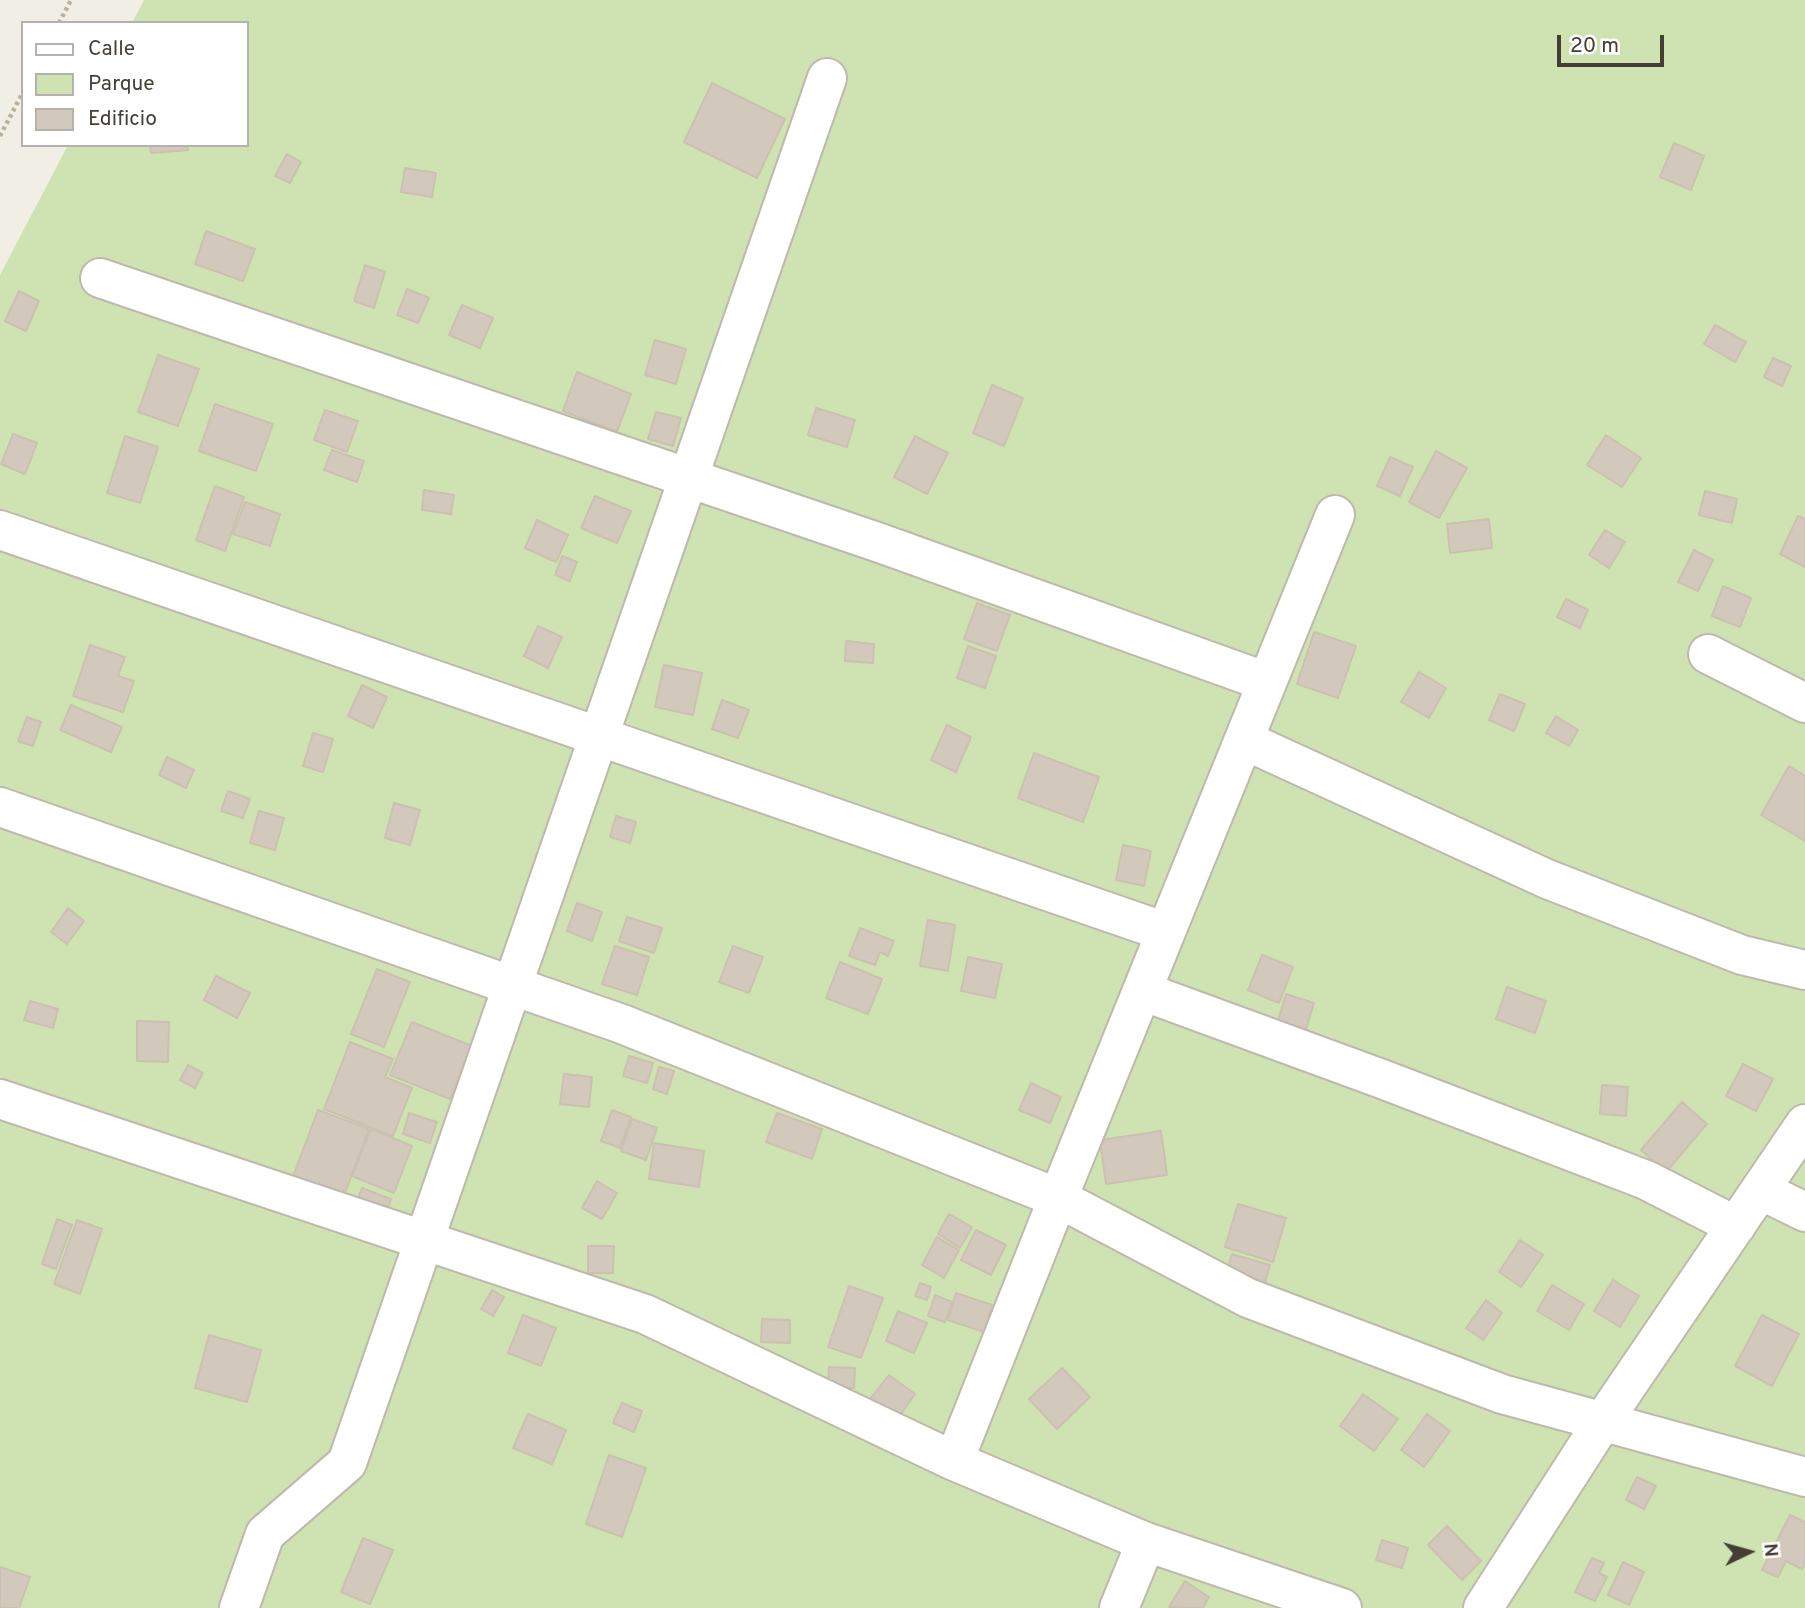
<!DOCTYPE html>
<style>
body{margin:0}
#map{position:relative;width:1805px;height:1608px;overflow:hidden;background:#f1eee6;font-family:Overpass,sans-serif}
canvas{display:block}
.legend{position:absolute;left:21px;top:21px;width:228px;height:126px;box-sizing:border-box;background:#fff;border:2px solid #b4b2af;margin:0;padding:9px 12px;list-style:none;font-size:21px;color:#443e36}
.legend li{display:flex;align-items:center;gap:14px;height:35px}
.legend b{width:35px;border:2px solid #b4b2af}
.north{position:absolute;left:1714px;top:1517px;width:70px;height:70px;-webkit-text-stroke:5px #fff;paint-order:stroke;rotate:85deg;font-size:19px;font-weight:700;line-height:28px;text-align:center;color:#443e36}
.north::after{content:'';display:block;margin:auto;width:24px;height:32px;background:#443e36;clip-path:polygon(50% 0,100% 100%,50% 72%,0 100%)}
.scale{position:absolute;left:1557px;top:35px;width:107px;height:32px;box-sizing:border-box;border:4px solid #443e36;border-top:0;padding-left:9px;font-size:21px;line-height:24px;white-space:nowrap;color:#443e36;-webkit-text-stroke:5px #fff;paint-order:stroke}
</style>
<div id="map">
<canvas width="1805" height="1608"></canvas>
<ul class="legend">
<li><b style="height:9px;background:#fff"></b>Calle</li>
<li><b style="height:19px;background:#cee3b1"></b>Parque</li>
<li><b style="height:19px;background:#d2c9bc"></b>Edificio</li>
</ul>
<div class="north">N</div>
<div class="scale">20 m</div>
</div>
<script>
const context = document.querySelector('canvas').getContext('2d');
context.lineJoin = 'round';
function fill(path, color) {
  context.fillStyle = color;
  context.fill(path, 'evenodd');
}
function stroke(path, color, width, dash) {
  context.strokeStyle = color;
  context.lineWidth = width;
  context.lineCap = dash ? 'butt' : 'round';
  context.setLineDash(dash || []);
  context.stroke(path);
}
const green = new Path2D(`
 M144,0H1805V1608H0V275L68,145H247V23H132Z`);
const building = new Path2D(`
 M712,83L785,119L757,178L684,142Z
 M1674,143L1704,156L1691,190L1660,177Z
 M150,145H187L188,150L151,153Z
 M287,154L301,162L290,183L275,176Z
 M405,168L436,173L432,197L401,192Z
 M206,231L255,249L243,281L195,264Z
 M365,265L385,272L374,308L354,301Z
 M407,289L429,298L418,323L397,315Z
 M19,291L39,301L26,331L5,321Z
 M462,305L493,318L480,348L449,335Z
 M1715,325L1746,342L1735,362L1704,344Z
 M655,340L686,349L676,384L645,375Z
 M158,355L199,369L178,426L138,412Z
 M1773,358L1791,366L1782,386L1764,377Z
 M577,372L631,394L617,432L563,411Z
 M992,385L1023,398L1004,446L973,433Z
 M215,404L273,424L256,471L199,451Z
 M816,408L855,420L847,447L808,435Z
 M325,410L358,421L347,452L314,440Z
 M656,412L681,418L673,446L648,439Z
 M13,434L37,443L25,474L1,464Z
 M1606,435L1641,458L1622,487L1587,465Z
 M125,436L158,447L140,503L107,493Z
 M915,436L948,453L927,494L894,477Z
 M332,450L364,461L357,482L324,470Z
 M1436,451L1467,468L1439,518L1409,502Z
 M1390,457L1413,467L1400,496L1377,486Z
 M215,486L244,497L225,551L196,540Z
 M424,490L454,495L451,514L422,510Z
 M1705,491L1737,499L1732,523L1699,515Z
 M595,496L631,511L617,543L581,528Z
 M245,502L280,514L270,546L233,534Z
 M1798,516L1805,519V567L1780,554Z
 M1489,519L1492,548L1450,553L1447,524Z
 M537,520L568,535L556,562L525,548Z
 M1605,530L1625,542L1609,568L1589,555Z
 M1694,550L1713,560L1698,591L1678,582Z
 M562,556L577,562L570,581L555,575Z
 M1723,586L1751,598L1740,627L1712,616Z
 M1566,599L1588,610L1580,628L1557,617Z
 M977,603L1010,615L997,651L964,639Z
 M538,626L562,637L548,668L524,656Z
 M1314,632L1356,646L1338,698L1297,684Z
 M846,641L874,644L873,663L845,661Z
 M90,645L125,657L118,676L134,681L123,712L73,696Z
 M968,646L996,656L985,688L957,678Z
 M664,665L702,673L693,715L655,707Z
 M1419,672L1446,688L1429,718L1401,702Z
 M362,685L387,697L373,728L348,716Z
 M1500,694L1525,704L1514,731L1489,720Z
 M722,700L749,710L738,738L712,729Z
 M71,705L122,727L111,752L60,730Z
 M1556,716L1578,730L1569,746L1546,733Z
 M27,717L41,722L33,746L18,741Z
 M947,725L971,737L956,772L931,760Z
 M313,733L333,739L323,772L303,766Z
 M1034,753L1099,777L1083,822L1018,798Z
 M167,757L194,770L186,788L159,775Z
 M1789,766L1805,776V841L1761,815Z
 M228,791L250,799L243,818L221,811Z
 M394,803L420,810L410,845L385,838Z
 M259,811L284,818L275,850L250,843Z
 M616,816L636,822L630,843L610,837Z
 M1123,845L1151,851L1144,886L1116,880Z
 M577,903L602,912L592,941L567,931Z
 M68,908L84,921L67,944L51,932Z
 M627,917L662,928L654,953L619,941Z
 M928,920L955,925L948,971L920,966Z
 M860,928L894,941L888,956L880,952L875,965L849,956Z
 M615,946L649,957L637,995L602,984Z
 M733,946L763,957L749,993L719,982Z
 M1262,955L1293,967L1279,1003L1248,990Z
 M968,957L1002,964L995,998L961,991Z
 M840,962L882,979L868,1014L826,998Z
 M377,969L410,982L384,1047L351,1034Z
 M216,976L250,993L237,1018L204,1000Z
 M1507,987L1546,1001L1535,1033L1496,1019Z
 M1286,994L1314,1003L1304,1036L1276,1027Z
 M30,1001L58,1009L53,1028L24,1020Z
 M137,1021L169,1022L168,1062L137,1061Z
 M412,1022L472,1046L450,1099L390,1075Z
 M350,1042L393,1059L385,1077L412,1088L393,1136L324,1109Z
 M629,1056L653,1063L647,1083L623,1076Z
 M1743,1064L1773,1079L1756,1111L1726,1096Z
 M188,1065L203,1073L195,1088L180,1080Z
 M659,1067L674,1071L667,1094L653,1089Z
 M564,1074L592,1077L589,1107L560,1104Z
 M1031,1083L1061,1097L1050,1123L1019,1110Z
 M1602,1085L1628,1087L1626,1116L1600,1114Z
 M1682,1102L1707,1124L1666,1172L1641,1150Z
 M318,1110L369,1129L340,1206L289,1187Z
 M612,1110L631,1117L620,1148L601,1141Z
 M409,1113L437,1122L430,1143L403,1134Z
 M777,1113L822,1129L812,1159L766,1142Z
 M632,1119L657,1128L646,1160L621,1151Z
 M371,1129L412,1146L394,1193L352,1176Z
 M1161,1131L1167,1175L1106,1184L1100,1140Z
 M654,1143L704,1151L699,1187L649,1179Z
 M597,1181L617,1193L602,1219L582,1208Z
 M362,1188L391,1199L383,1223L353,1211Z
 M1238,1204L1286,1218L1273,1262L1225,1247Z
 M949,1214L972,1227L960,1248L938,1234Z
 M57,1219L72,1225L56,1269L42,1264Z
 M77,1220L102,1229L80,1294L54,1284Z
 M976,1230L1006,1245L991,1275L961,1260Z
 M937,1237L959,1250L944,1278L922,1265Z
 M1520,1240L1543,1255L1521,1287L1499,1272Z
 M588,1246H614L613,1273H588Z
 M1232,1254L1270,1265L1262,1294L1223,1282Z
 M1613,1280L1639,1296L1620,1327L1594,1311Z
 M920,1283L931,1287L927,1300L915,1296Z
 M1552,1285L1584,1304L1569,1330L1537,1311Z
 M849,1286L883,1298L861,1358L828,1347Z
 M492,1290L504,1297L493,1316L481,1309Z
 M956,1293L992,1305L984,1332L948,1320Z
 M935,1295L952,1302L945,1322L928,1316Z
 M1486,1300L1502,1313L1483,1340L1466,1328Z
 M898,1311L927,1323L914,1353L886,1341Z
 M523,1315L556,1328L541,1366L508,1353Z
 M1762,1315L1799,1334L1772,1386L1735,1366Z
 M762,1319L790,1320V1343L761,1342Z
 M209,1335L261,1350L247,1402L195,1388Z
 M829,1367L855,1368L854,1388L828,1387Z
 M1062,1368L1090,1397L1057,1429L1029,1399Z
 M889,1375L915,1394L890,1429L863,1408Z
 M1363,1394L1398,1419L1374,1451L1340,1426Z
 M622,1403L642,1411L634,1432L613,1423Z
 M528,1414L566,1430L552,1464L513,1448Z
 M1427,1414L1450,1431L1424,1467L1401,1450Z
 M609,1455L646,1468L622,1537L586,1524Z
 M1637,1477L1656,1486L1644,1509L1626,1500Z
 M1790,1515L1805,1522V1564L1802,1569L1786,1561L1778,1577L1762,1570Z
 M1447,1526L1481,1561L1462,1580L1428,1545Z
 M363,1538L393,1550L370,1604L341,1592Z
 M1382,1540L1408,1548L1402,1568L1376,1560Z
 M1592,1558L1604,1563L1599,1573L1607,1577L1595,1601L1575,1592Z
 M1623,1562L1644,1572L1629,1605L1608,1595Z
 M0,1567L30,1577L19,1608H0Z
 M1185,1581L1209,1597L1203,1608L1169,1607Z`);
const path = new Path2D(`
 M59,23L71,0
 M0,136L23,92`);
const minor = new Path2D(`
 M100,278L880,543L1267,682
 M0,530L1166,932
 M1708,654L1805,703
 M1244,740L1547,879L1742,955L1805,970
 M0,807L622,1024L1058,1198L1248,1298L1502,1394L1805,1477
 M1142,991L1382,1079L1646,1180L1736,1226
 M0,1099L645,1314L954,1461L1146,1542L1342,1608
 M1760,1190L1805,1212
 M954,1461L1058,1198L1335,515
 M239,1608L265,1534L347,1463L827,78
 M1119,1608L1146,1542
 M1483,1608L1605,1418L1805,1124`);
fill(green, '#cee3b1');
fill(building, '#d2c9bc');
stroke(building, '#ccc1b0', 2);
stroke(minor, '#bfb8ac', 42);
stroke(path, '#bdb09b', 4.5, [3.5, 3.5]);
stroke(minor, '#fff', 38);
</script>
